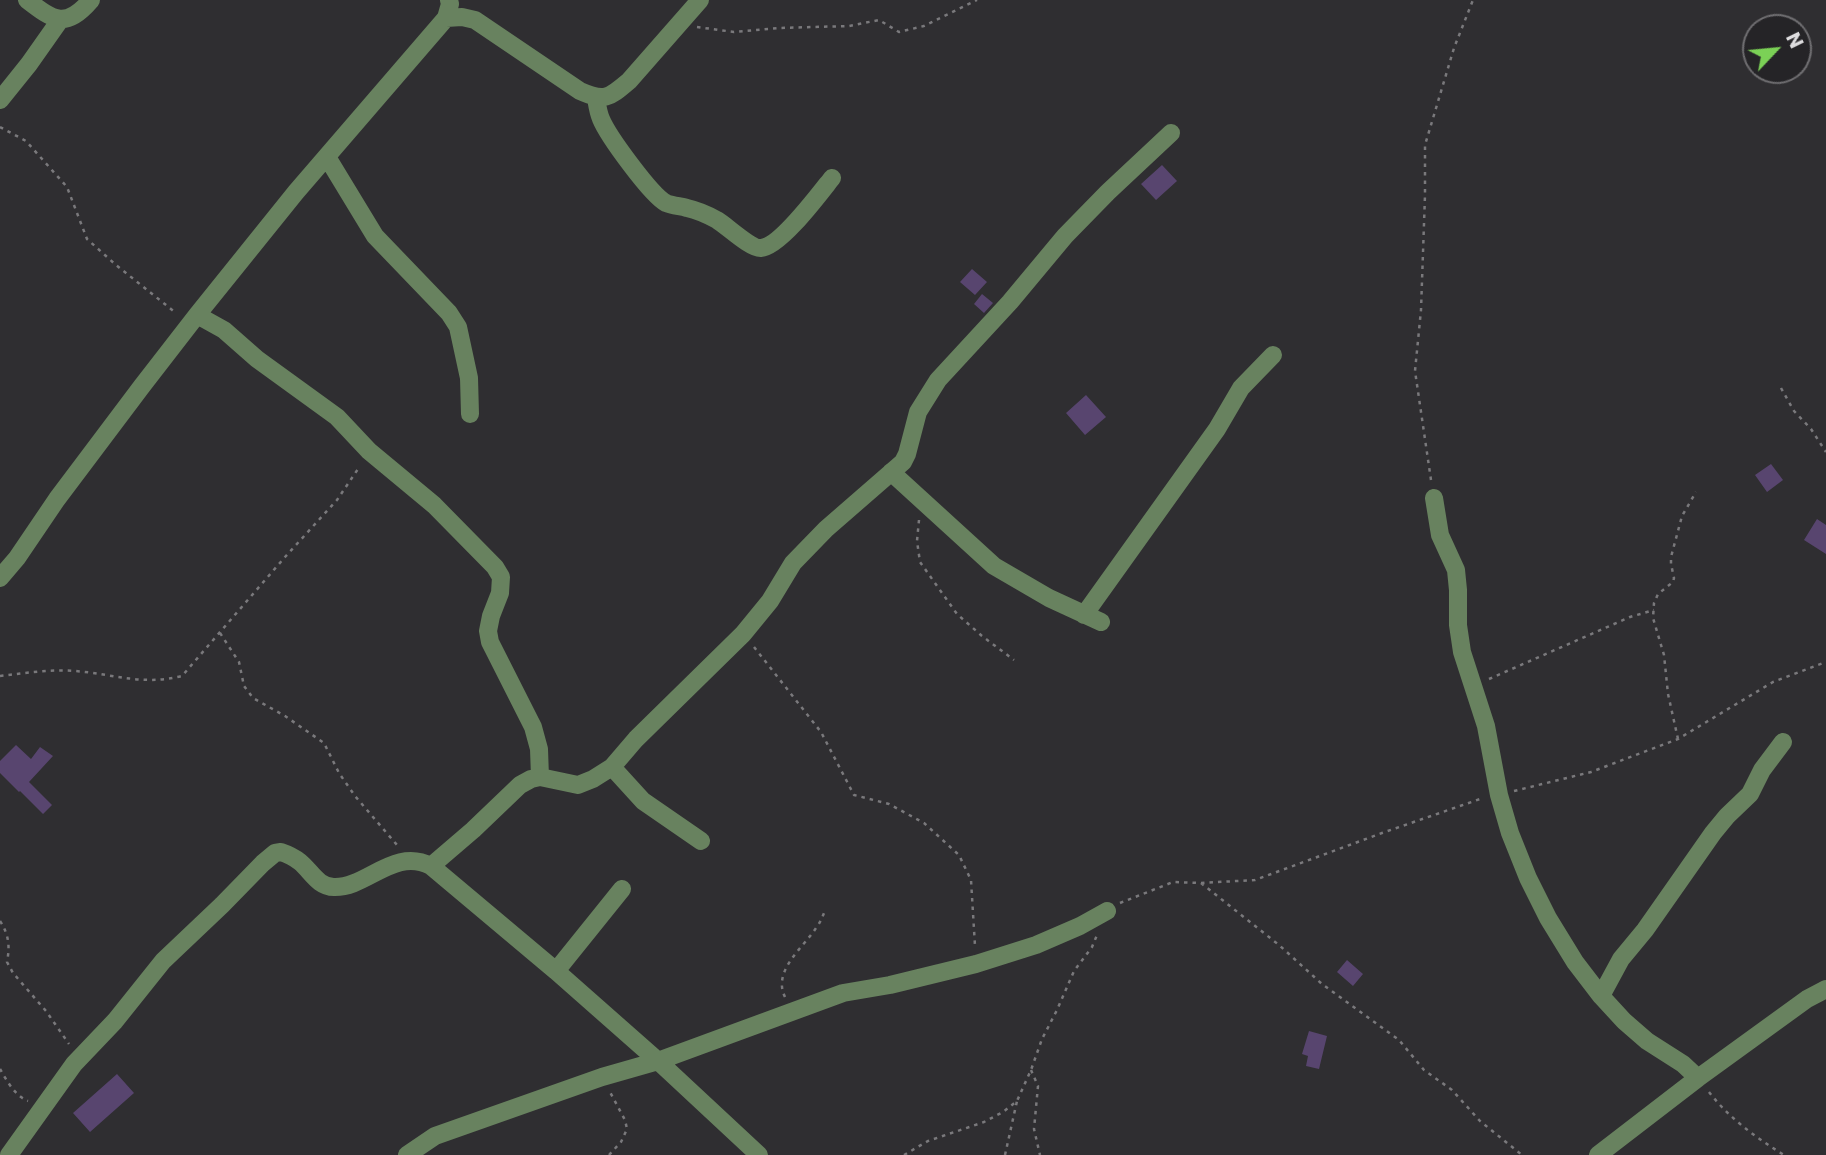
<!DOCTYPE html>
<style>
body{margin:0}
#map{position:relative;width:1826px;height:1155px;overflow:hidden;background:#2f2e31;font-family:Poppins,sans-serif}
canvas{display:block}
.north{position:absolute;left:1742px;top:14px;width:70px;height:70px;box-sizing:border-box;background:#252427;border:2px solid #6f6e71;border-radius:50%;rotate:64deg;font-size:19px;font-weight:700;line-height:28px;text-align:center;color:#dedddf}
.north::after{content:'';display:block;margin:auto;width:24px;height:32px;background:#7bd156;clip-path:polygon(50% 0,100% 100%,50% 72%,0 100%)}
</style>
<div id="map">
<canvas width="1826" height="1155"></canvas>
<div class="north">N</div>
</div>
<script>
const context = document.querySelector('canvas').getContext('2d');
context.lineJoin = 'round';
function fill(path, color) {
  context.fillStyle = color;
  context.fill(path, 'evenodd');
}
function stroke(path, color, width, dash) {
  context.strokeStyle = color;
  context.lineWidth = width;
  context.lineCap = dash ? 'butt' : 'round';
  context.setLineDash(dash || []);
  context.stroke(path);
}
const building = new Path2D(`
 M1162,165L1177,181L1156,200L1141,184Z
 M972,269L987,282L975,295L960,282Z
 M982,294L993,303L984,313L974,304Z
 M1086,395L1106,417L1085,435L1066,413Z
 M1771,464L1783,480L1767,492L1755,475Z
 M1817,519L1826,525V554L1804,540Z
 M16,745L31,759L40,747L53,756L29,782L52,805L43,814L20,791L19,792L0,773V761Z
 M1347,960L1363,974L1353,986L1337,972Z
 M1309,1031L1327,1036L1319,1069L1306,1066L1308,1056L1302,1054Z
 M117,1074L134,1093L90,1132L73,1113Z`);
const path = new Path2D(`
 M697,27L734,32L780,28L849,26L879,20L899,32L924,26L977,0
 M0,127L26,141L67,187L87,239L116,265L176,313
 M1781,388L1794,411L1811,429L1826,452
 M1431,480L1415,371L1421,310L1425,195V145L1454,48L1473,0
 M919,520L917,541L920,562L957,614L982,636L1014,660
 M220,633L239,662L244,686L253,698L285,716L324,743L339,773L355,796L397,845
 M754,647L821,732L854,795L889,804L924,823L959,855L971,880L975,946
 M0,676C25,673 50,669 75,671C114,674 142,686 182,676L285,557L337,500L360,466
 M1489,679L1630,617L1654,610
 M1678,739L1668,694L1664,655L1653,618L1654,603L1658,594L1673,582L1674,578L1671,564V557L1682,516L1696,492
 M1514,791L1591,772L1678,739L1773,682L1826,662
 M1201,883L1279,945L1322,984L1399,1040L1424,1070L1452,1090L1480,1121L1522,1155
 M1120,903L1173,882L1201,883L1255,880L1382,833L1483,798
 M0,921C9,935 10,946 7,962L13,973L46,1011L69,1044
 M785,997C772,971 803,948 816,928C820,923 822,918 824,913
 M0,1069C7,1081 15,1096 28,1101
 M1031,1070L1038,1086L1034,1129L1040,1155
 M1709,1092C1729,1118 1755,1137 1784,1155
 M609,1155L621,1142L627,1129L625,1120L610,1092
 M904,1155L928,1141L984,1122L1003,1112L1017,1101L1031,1070L1042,1039L1057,1010L1074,971L1092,947L1097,935
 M1005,1155L1017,1101`);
const minor = new Path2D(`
 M27,0C54,21 66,29 91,0
 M446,18L462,17L475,20L580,91C605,102 609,98 629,81L700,0
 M596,98C597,104 598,112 601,119C608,136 651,195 666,203C673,206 680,206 687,208C696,210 708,215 717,220C727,226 751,249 761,248C780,247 820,193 832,178
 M0,100L29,64L60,20
 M327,157L375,236L449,313L458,327L469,378L470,414
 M197,315L224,330L257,359L337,417L369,451L434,505L495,567L501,577L500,593L491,616L488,631L490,642L533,727L539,749L540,777
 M891,472L994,566L1049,598L1101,622
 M1434,498L1440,535L1456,570L1458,590V625L1462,652L1486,726L1499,795L1510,833L1528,878L1548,918L1575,962L1601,996L1624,1021L1647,1041L1683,1064L1698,1078
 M0,578L17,558L57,499L142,386L197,315L296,192L446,18L450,4L449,0
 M1084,615L1217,429L1241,388L1273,355
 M612,767L643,801L701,841
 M431,866L473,830L520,785L531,779L540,777L578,785L593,779L612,767L636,739L743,634L770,601L793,563L826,529L903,462L907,454L918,412L938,380L1010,302L1065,236L1108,192L1171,133
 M556,971L622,889
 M1601,996L1621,959L1645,930L1713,833L1727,816L1750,794L1762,770L1783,742
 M9,1155L74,1064L115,1021L163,961L222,905L263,863L275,853L281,852C287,854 295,858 300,862C311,871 318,887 334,887C367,888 394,847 431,866L556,971L658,1061L759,1155
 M407,1155L435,1136L602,1077L658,1061L843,993L890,985L976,964L1036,945L1080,926L1107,911
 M1598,1155L1698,1078L1807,999L1826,989`);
fill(building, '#58456f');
stroke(path, '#7a797c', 2.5, [3.5, 5]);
stroke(minor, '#68825f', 18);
</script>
